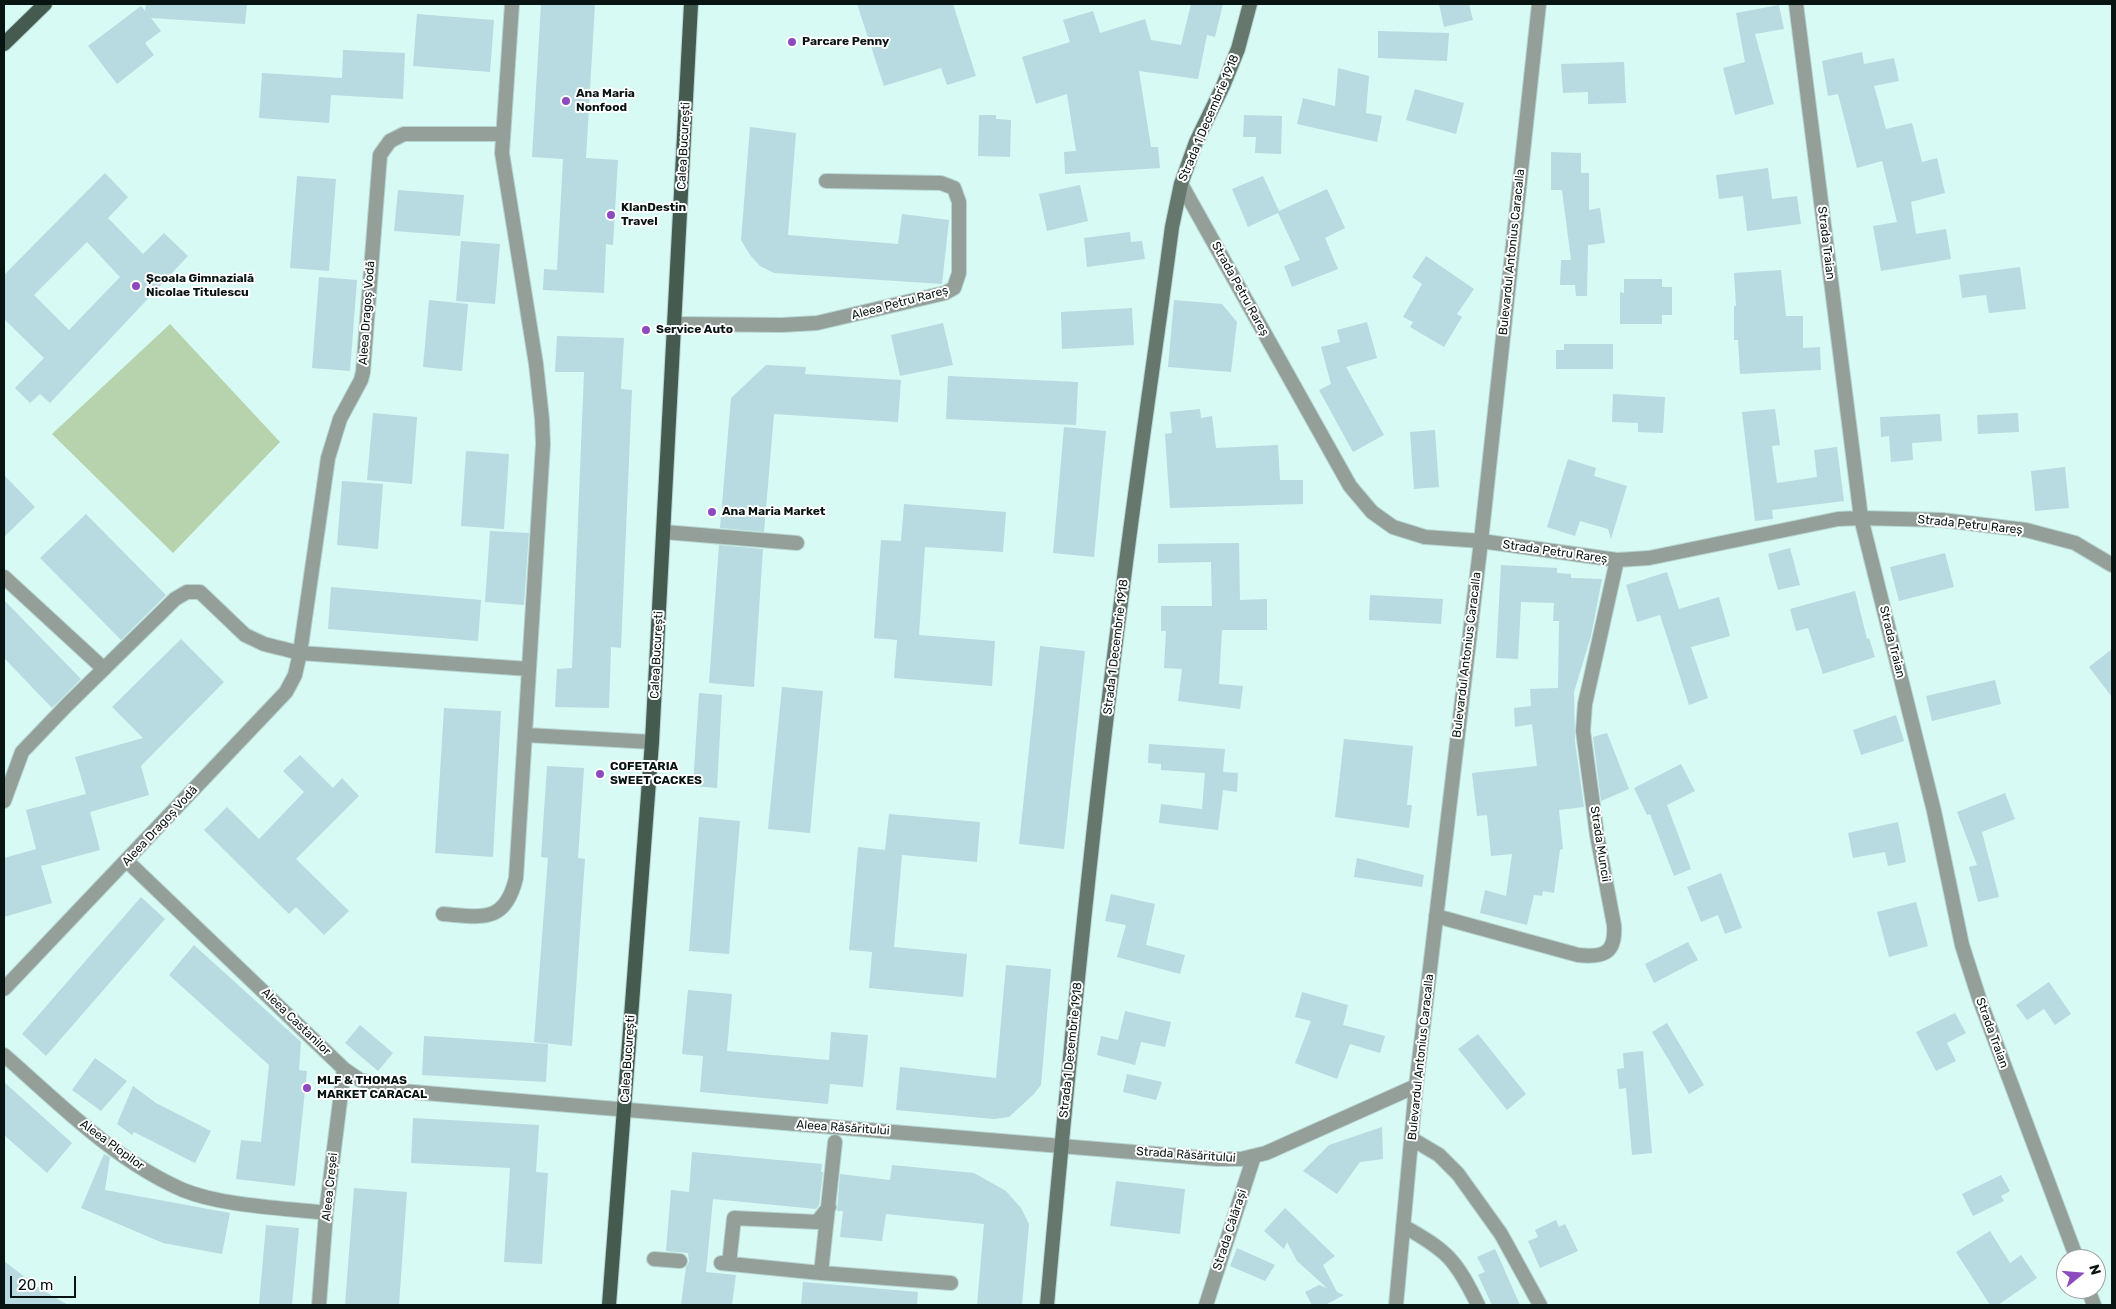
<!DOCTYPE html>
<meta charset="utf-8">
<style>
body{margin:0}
#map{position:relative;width:2116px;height:1309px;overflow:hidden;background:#d7faf5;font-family:Rubik,sans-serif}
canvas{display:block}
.frame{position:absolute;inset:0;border:5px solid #071412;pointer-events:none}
.north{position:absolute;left:2056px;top:1249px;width:50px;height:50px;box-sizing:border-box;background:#fff;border:1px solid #9ca1a0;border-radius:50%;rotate:73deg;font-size:14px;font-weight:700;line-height:20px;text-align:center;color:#071412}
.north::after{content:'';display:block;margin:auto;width:18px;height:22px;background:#8c4abe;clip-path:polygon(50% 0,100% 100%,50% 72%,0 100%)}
.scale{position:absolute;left:10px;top:1276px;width:66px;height:22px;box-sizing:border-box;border:2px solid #071412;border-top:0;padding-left:6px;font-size:15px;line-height:18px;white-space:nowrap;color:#071412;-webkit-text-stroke:4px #fff;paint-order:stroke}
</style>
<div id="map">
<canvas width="2116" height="1309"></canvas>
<div class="frame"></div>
<div class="north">N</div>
<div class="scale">20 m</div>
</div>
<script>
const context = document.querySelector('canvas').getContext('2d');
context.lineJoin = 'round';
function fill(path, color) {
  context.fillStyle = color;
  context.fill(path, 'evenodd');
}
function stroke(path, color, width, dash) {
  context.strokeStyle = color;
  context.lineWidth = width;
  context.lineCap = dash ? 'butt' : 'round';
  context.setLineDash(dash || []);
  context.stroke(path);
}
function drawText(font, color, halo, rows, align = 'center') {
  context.font = font + ' Rubik,sans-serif';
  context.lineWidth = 4;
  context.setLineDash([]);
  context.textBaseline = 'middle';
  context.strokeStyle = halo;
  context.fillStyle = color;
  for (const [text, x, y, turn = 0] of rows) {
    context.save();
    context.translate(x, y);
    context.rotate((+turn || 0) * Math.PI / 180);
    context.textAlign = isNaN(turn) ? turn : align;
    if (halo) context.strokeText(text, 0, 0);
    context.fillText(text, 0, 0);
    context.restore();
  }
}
const green = new Path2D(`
 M170,324L280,442L173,553L52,434Z`);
const building = new Path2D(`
 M146,4H247L245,24L151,18L161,31L145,43L154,55L117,84L88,46L141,6L145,11Z
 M541,4H595L586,158L618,160L613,245L606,244L604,293L543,290L544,269L557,270L563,159L532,157Z
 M857,4H953L976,76L947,85L941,68L884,86Z
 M1191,4H1223L1215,37L1207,35L1198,79L1139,71L1151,147H1158L1160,168L1065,174L1064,152L1076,151L1067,94L1036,104L1022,57L1070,42L1063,20L1093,11L1100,33L1145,19L1151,40L1181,45Z
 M1439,4H1469L1473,20L1444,27Z
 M1779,5L1784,29L1755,34L1774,104L1735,115L1723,68L1745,62L1736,13Z
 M417,14L494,20L490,72L413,66Z
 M1378,31L1449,33L1447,61L1378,58Z
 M343,50L405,53L403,99L331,95L329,123L259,118L262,73L342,78Z
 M1862,52L1864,64L1894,58L1899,81L1874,86L1886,129L1912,123L1922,162L1937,158L1945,193L1911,202L1916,234L1946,229L1951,259L1881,271L1873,226L1897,222L1882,161L1857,168L1838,94L1828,96L1822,61Z
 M1624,62L1626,103L1588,104V92L1563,93L1561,64Z
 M1338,68L1369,76L1366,113L1382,116L1377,142L1297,124L1303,98L1335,106Z
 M1415,89L1464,103L1456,134L1406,120Z
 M979,115H996V119L1011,120L1010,157L978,156Z
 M1244,115L1282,116L1281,154L1255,153L1256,137H1243Z
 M750,127L796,133L788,235L898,244L902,214L949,220L942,284L774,273L760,266L750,255L741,240Z
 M1551,152L1581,153V173H1589V210L1600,208L1605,243L1588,245L1587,296H1576L1575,285H1560L1561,260H1571L1562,190H1551Z
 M1768,168L1772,199L1797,196L1801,224L1747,231L1743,196L1719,199L1716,175Z
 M105,173L128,197L108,218L143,254L164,233L188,256L50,403L40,394L30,403L15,388L44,358L4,319V275ZM87,242L120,277L69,330L34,295Z
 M297,176L336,179L329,271L290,268Z
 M1263,176L1279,211L1327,189L1345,228L1325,238L1338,269L1292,287L1284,266L1300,260L1278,213L1248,227L1232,189Z
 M1080,185L1088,221L1047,231L1039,194Z
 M398,190L464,195L460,236L394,231Z
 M1130,232L1131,242L1142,241L1145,259L1087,267L1084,238Z
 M461,241L500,244L495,304L456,301Z
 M1426,256L1474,289L1457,314L1462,317L1444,347L1410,327L1413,322L1403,317L1422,284L1412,277Z
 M2020,267L2026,309L1989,313L1986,295L1962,298L1959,275Z
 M1781,270L1786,316H1803V348L1820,347L1821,370L1740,374L1738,340H1734V306H1736L1734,273Z
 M319,277L357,280L350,371L312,368Z
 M1624,279H1662V287H1672V315H1662V324H1620V292L1624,293Z
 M429,300L468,304L462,371L423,367Z
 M1174,300L1222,304L1237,322L1231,372L1168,367Z
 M1132,308L1134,345L1062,349L1061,312Z
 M1367,322L1377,358L1346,367L1384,435L1353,452L1319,390L1331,384L1321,347L1340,342L1337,330Z
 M943,323L953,365L900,376L891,335Z
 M557,336L624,338L621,389L632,390L621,648L611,647L609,708L555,707L557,669L572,668L584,372H555Z
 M1564,344H1613V369H1556V350H1564Z
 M766,365L806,367L805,374L901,380L898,422L774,414L764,532L720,528L731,398Z
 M948,376L1078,382L1076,425L946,419Z
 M1613,394L1665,397L1663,433L1638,432V423L1612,422Z
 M1200,409L1201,418L1212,416L1216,448L1278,445L1280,480H1303V504L1170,508L1165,434L1172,433L1170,412Z
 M1775,409L1780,445L1772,446L1777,483L1817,477L1814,450L1837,447L1844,501L1772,510L1773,519L1755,521L1742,412Z
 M373,413L417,417L412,484L367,480Z
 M2018,413L2019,432L1978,434L1977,415Z
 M1940,414L1942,441L1912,443L1913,460L1891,462L1889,436L1881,437L1880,417Z
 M1064,427L1106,431L1094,557L1053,553Z
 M1435,430L1439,487L1414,489L1410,432Z
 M466,451L509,454L504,529L461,526Z
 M1568,459L1596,468L1594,476L1627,486L1611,539L1608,529L1580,521L1575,536L1547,527Z
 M2065,467L2069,508L2035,511L2031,471Z
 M4,475L35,507L4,537Z
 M342,481L383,484L378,549L337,545Z
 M904,504L1006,512L1003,552L925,547L919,635L995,641L992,686L894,678L897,640L874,638L881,540L901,541Z
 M86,514L166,595L121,640L40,558Z
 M490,531L529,533L524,605L485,602Z
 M1239,543L1240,600L1267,599V630H1222L1219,684L1243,686L1240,709L1178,701L1182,669L1164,668L1166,631H1161V606H1212L1211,562L1158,563V544Z
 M719,545L763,549L754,687L709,683Z
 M1790,548L1800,585L1778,590L1768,554Z
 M1945,553L1954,587L1899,601L1890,567Z
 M1501,565L1557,568V573L1571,574V578L1602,579L1591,636L1574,692L1575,742L1584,807L1559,810L1563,849L1560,850L1554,893L1543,891L1542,896L1534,895L1527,925L1480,913L1485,890L1506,896L1512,854L1491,856L1487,815L1477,816L1472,773L1537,766L1532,724L1515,727L1514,708L1531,706L1530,689L1558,688L1559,621H1553L1554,603L1521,602L1518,659L1496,658Z
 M1667,572L1679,609L1719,597L1730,636L1691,647L1708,698L1689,705L1660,615L1637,622L1626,585Z
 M331,587L481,600L478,641L328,629Z
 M1855,591L1867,639L1869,638L1875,657L1823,674L1808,628L1796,631L1790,609Z
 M1370,595L1443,599L1441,624L1369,620Z
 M4,600L81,679L52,708L4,658Z
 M181,639L224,682L141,766L149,795L90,812L100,850L41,866L52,903L4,917V858L36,849L26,810L86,794L75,757L143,738L112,707Z
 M1040,646L1085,651L1064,849L1019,844Z
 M2112,649V697L2089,667Z
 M1995,680L2001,704L1932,721L1926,696Z
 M782,687L823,691L810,833L768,829Z
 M699,693L722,695L717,788L693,786Z
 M444,708L501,711L493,857L435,853Z
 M1896,715L1904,741L1861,755L1853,730Z
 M1607,733L1629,789L1601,801L1593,737Z
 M1344,739L1413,746L1407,805H1412L1409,828L1335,817Z
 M1149,744L1225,749L1223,772L1238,773L1237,792L1223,790L1218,830L1159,823L1161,804L1202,809L1205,773L1161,770V764L1148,763Z
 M300,755L333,788L342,778L359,796L296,859L349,911L324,935L296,907L289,914L204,830L227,807L259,839L304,792L283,771Z
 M1681,764L1695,791L1667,805L1691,869L1674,876L1650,814L1647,815L1634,788Z
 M547,766L584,768L578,858L585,859L572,1046L534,1042L548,858L541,857Z
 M2005,793L2015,819L1982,832L1999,897L1978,902L1969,867L1977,865L1957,812Z
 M889,814L980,822L977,862L902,855L894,947L967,954L963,997L869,988L872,952L849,950L858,847L885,850Z
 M699,817L740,821L729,954L689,951Z
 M1898,822L1906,862L1888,866L1885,852L1853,858L1848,833Z
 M1357,858L1424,875L1422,887L1354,877Z
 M1721,873L1742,928L1725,934L1718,915L1701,922L1687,887Z
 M1111,894L1155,904L1146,945L1185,955L1180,974L1117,957L1126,925L1105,921Z
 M141,897L165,919L46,1056L22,1034Z
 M1916,902L1928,946L1889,957L1877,912Z
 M1688,942L1698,960L1654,983L1645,964Z
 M194,945L301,1042L299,1070L307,1071L295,1186L236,1179L241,1140L261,1142L269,1065L169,975Z
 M1006,965L1051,969L1041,1085L1034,1094L1009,1117L994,1119L896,1110L900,1067L996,1078Z
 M2049,982L2071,1014L2055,1025L2044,1009L2027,1020L2016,1005Z
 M688,990L732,994L727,1051L829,1060L831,1032L868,1035L863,1087L830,1084L828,1104L700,1092L703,1056L682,1054Z
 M1302,992L1348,1005L1343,1025L1385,1036L1380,1053L1350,1044L1337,1079L1295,1063L1311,1021L1295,1017Z
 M1125,1011L1171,1022L1165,1047L1141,1042L1135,1065L1097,1055L1101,1036L1118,1040Z
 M1955,1013L1966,1033L1947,1043L1956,1061L1936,1071L1916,1032Z
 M1667,1023L1704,1085L1689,1094L1652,1032Z
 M360,1025L393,1053L378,1071L345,1043Z
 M1478,1034L1526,1094L1507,1110L1458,1049Z
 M424,1036L548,1044L546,1082L422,1075Z
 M1643,1051L1652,1153L1632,1155L1626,1088L1619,1089L1617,1069L1624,1068L1623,1053Z
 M95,1058L127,1081L101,1111L72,1090Z
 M1127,1074L1162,1082L1156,1100L1123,1092Z
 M4,1082L72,1143L47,1173L4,1135Z
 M133,1086L156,1103L211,1131L195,1163L134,1132L132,1135L117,1124Z
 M413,1118L539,1125L536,1172L548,1173L542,1264L504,1262L510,1168L411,1163Z
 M1382,1127L1383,1159L1360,1162L1337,1194L1303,1171L1329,1145Z
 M692,1152L822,1164L821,1172H823L819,1205L816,1209L713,1199L706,1272L736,1275L732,1305H681L686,1267L689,1262L688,1253L666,1251L671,1190L689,1192Z
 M104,1154L110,1157L105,1190L230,1213L222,1254L163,1243L81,1208Z
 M892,1165L974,1173L1006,1191L1021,1208L1029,1224L1022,1305H977L984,1224L886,1214L882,1241L840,1237L843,1211H837L840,1174L890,1180Z
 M2001,1175L2010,1191L2001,1196L2004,1201L1973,1216L1962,1194Z
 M1116,1181L1185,1189L1180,1234L1110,1226Z
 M354,1188L407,1192L399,1305H345Z
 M1285,1208L1335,1256L1323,1265L1337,1292L1344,1295L1325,1305H1312L1305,1292L1319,1285L1327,1288L1297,1261L1287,1242L1284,1249L1264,1231Z
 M1556,1220L1559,1227L1565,1224L1578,1251L1540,1268L1528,1241L1538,1237L1535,1230Z
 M266,1225L299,1228L292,1305H259Z
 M1990,1231L2010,1263L2021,1255L2037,1278L1998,1305H1990L1956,1252Z
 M1237,1248L1275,1265L1265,1281L1230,1266Z
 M1495,1249L1501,1262L1520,1305H1492L1478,1275L1485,1272L1477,1257Z
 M4,1261L39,1288L68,1305H4Z
 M803,1282L918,1292L917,1305H801Z`);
const pedestrian = new Path2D(`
 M664,532L797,543
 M835,1142L821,1273L951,1283
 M654,1259L680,1261
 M721,1263L821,1273
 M729,1264L734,1218L817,1222L829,1207`);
const minor = new Path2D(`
 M1796,4L1861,518L1934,811L1962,945L1979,998L2077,1259
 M1181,184L1350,486L1372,512L1393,527L1425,537L1481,541L1617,560L1649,558L1838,519L1861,518L1942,520L2026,530L2075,543L2112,565
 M676,324L782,325L817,323L945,293L954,288L959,273V202L954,188L941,183L826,181
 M4,577L104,669
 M526,735L652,742
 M4,801L22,752L67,705L175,599L187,592H200L245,635L264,644L300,653L529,669
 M127,861L344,1069L360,1080L401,1091L1217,1159H1241L1266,1153L1416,1086
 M443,914C482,917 505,924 516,878L543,444L542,419L536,364L502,153L512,4
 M1436,916L1578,955C1604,958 1616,953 1614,925L1597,835L1583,731L1585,704L1617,560
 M4,989L286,692L295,675L300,653L328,458L340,419L361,380L363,372L380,155L390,141L404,134H502
 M4,1055C60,1104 114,1160 183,1190C222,1206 284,1208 326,1213
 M1412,1139L1439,1155L1458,1174L1501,1234L1540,1305
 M1403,1226C1448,1251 1456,1260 1478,1305
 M2088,1289L2094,1305
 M319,1305L326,1213L344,1069
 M1206,1305L1254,1156
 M1396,1305L1416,1086L1481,541L1539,4`);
const secondary = new Path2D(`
 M1047,1305C1068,1068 1091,831 1122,594C1137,472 1156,349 1172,227L1181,184L1196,142L1223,86L1238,49L1250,4`);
const primary = new Path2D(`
 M4,44L45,4
 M609,1305L652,742L691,4`);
const markers = [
 [792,42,5,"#8c4abe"],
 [566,101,5,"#8c4abe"],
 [611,215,5,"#8c4abe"],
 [136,286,5,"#8c4abe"],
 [646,330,5,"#8c4abe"],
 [712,512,5,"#8c4abe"],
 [600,774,5,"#8c4abe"],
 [307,1088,5,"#8c4abe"]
];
const poiNames = [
 ["Parcare Penny",802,42],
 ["Ana Maria",576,94],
 ["Nonfood",576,108],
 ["KlanDestin",621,208],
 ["Travel",621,222],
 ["Școala Gimnazială",146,279],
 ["Nicolae Titulescu",146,293],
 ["Service Auto",656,330],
 ["Ana Maria Market",722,512],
 ["COFETARIA",610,767],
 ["SWEET CACKES",610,781],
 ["MLF & THOMAS",317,1081],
 ["MARKET CARACAL",317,1095]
];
const streetNames = [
 ["Strada 1 Decembrie 1918",1209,118,-67],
 ["Calea București",684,146,-87],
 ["Strada Traian",1826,243,83],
 ["Bulevardul Antonius Caracalla",1512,252,-84],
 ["Strada Petru Rareș",1240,289,61],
 ["Aleea Petru Rareș",900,303,-15],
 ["Aleea Dragoș Vodă",367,313,-86],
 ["Strada Petru Rareș",1970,525,6],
 ["Strada Petru Rareș",1555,552,8],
 ["Strada Traian",1892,642,76],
 ["Strada 1 Decembrie 1918",1116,647,-83],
 ["Calea București",657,655,-87],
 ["Bulevardul Antonius Caracalla",1467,655,-83],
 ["Aleea Dragoș Vodă",160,826,-47],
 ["Strada Muncii",1600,844,81],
 ["Aleea Castanilor",296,1022,44],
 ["Strada Traian",1992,1033,70],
 ["Strada 1 Decembrie 1918",1071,1050,-84],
 ["Bulevardul Antonius Caracalla",1421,1057,-84],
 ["Calea București",628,1059,-86],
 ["Aleea Răsăritului",843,1128,4],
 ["Aleea Plopilor",112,1145,36],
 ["Strada Răsăritului",1186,1155,4],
 ["Aleea Creșei",330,1187,-84],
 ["Strada Călărași",1230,1230,-72]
];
fill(green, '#b7d3ae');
fill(building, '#b8dae1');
stroke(pedestrian, '#b6d5d1', 16);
stroke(minor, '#b6d5d1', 16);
stroke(secondary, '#b6d5d1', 16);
stroke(primary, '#b6d5d1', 16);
stroke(pedestrian, '#939f98', 14);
stroke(minor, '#939f98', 14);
stroke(secondary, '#66776e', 14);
stroke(primary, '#465b50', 14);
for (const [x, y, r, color] of markers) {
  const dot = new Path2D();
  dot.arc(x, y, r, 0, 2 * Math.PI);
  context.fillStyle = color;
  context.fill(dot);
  stroke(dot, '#fff', 2);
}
drawText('bold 12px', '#071412', '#fff', poiNames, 'left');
drawText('12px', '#071412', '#fff', streetNames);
</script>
